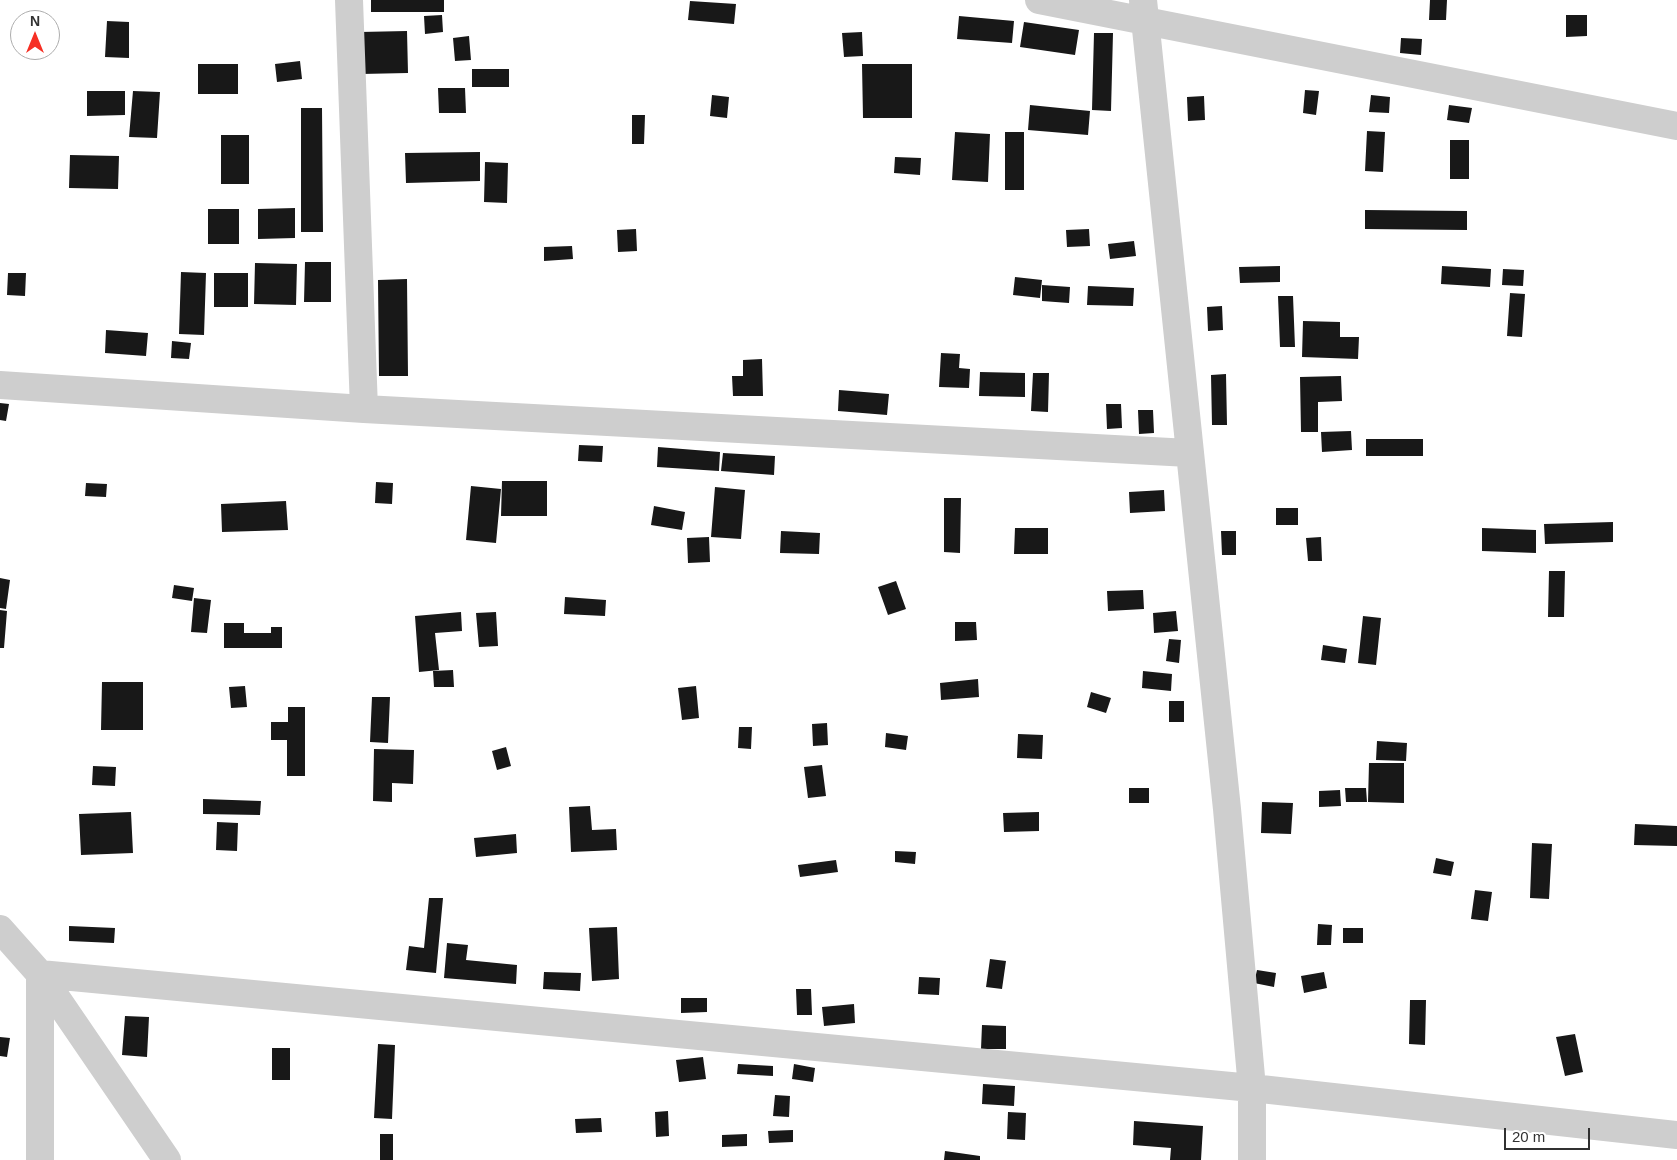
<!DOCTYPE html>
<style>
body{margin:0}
#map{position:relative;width:1677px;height:1160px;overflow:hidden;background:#fff;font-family:Arial,sans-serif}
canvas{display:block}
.north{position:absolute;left:10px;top:10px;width:50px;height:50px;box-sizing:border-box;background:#fff;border:1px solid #adadad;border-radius:50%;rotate:0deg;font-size:14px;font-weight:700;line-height:20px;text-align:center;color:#313131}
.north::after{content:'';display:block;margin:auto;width:18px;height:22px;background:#f62f24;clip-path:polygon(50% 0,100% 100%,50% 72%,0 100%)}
.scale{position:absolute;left:1504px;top:1128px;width:86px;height:22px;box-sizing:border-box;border:2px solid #313131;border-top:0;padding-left:6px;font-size:15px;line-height:18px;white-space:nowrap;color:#313131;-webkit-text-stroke:4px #fff;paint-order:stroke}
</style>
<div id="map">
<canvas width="1677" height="1160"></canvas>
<div class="north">N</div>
<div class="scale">20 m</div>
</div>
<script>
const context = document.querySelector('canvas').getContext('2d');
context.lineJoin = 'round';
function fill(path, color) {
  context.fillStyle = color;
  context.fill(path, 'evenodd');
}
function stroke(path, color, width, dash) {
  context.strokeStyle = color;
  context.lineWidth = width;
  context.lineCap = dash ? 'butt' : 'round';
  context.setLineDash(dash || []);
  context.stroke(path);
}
const building = new Path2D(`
 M371,0H444V12H371Z
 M1430,0H1447L1446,20H1429Z
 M690,1L736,4L734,24L688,20Z
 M442,15L443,32L425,34L424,16Z
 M1566,15H1587V36L1566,37Z
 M959,16L1014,21L1012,43L957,39Z
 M107,21L129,22V58L105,57Z
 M1024,22L1079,30L1075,55L1020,47Z
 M407,31L408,73L361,74L360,32Z
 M862,32L863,56L844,57L842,33Z
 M1094,33H1113L1111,111L1092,110Z
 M469,36L471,60L455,61L453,38Z
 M1401,38L1422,39L1421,55L1400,53Z
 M300,61L302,79L277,82L275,64Z
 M198,64H238V94H198Z
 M862,64H912V118H863Z
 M472,69H509V87H472Z
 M438,88H465L466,113H439Z
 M1305,90L1319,91L1316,115L1303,113Z
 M87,91H125V115L87,116Z
 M133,91L160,92L157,138L129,137Z
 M712,95L729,97L727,118L710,116Z
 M1371,95L1390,97L1389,113L1369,112Z
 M1204,96L1205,120L1188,121L1187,97Z
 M1030,105L1090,111L1088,135L1028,130Z
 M1449,105L1472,108L1469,123L1447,120Z
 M301,108H322L323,232H301Z
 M632,115H645L644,144H632Z
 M1367,131L1385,132L1383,172L1365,171Z
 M955,132L990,134L988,182L952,180Z
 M1005,132H1024V190H1005Z
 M221,135H249V184H221Z
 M1450,140H1469V179H1450Z
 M480,152V181L406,183L405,153Z
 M70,155L119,156L118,189L69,188Z
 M895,157L921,158L920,175L894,173Z
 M485,162L508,163L507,203L484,202Z
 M295,208V238L258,239V209Z
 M208,209H239V244H208Z
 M1365,210L1467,211V230L1365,229Z
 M636,229L637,251L618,252L617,230Z
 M1089,229L1090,246L1067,247L1066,230Z
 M1134,241L1136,256L1110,259L1108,244Z
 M572,246L573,259L544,261V247Z
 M305,262H331V302H304Z
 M255,263L297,264L296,305L254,304Z
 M1280,266V282L1240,283L1239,267Z
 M1442,266L1491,269L1490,287L1441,284Z
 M1503,269L1524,270L1523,286L1502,285Z
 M181,272L206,273L204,335L179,334Z
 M8,273H26L25,296L7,295Z
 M214,273H248V307H214Z
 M1015,277L1042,280L1040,298L1013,295Z
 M407,279L408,376H379L378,280Z
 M1042,285L1070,287L1069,303L1042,301Z
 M1088,286L1134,288L1133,306L1087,305Z
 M1510,293L1525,294L1522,337L1507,336Z
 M1278,296H1293L1295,347H1280Z
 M1222,306L1223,330L1208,331L1207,307Z
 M1303,321L1340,322V337H1359L1358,359L1302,357Z
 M106,330L148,333L146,356L105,353Z
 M172,341L191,343L189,359L171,358Z
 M941,353L960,354L959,368L970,369L969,388L939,387Z
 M762,359L763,396H733L732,376H743V360Z
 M980,372L1025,373V397L979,396Z
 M1033,373H1049L1048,412L1031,411Z
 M1226,374L1227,425H1212L1211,375Z
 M1341,376L1342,401L1318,402V432H1301L1300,377Z
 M839,390L889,394L887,415L838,411Z
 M0,403L9,404L6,421L0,420Z
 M1106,404H1121L1122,428L1107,429Z
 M1138,410H1153L1154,433L1139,434Z
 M1351,431L1352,450L1322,452L1321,432Z
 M1366,439H1423V456H1366Z
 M579,445L603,446L602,462L578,461Z
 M658,447L720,452L719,471L657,467Z
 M723,453L775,456L774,475L721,471Z
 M502,481H547V516H501Z
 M376,482L393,483L392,504L375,503Z
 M86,483L107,484L106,497L85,496Z
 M471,486L501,489L496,543L466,540Z
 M715,487L745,490L741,539L711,537Z
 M1164,490L1165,511L1130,513L1129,492Z
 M944,498H961L960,553L944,552Z
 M286,501L288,530L222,532L221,504Z
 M654,506L685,512L682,530L651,525Z
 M1276,508H1298V525H1276Z
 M1613,522V542L1545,544L1544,524Z
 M1015,528H1048V554H1014Z
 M1482,528L1536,530V553L1482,551Z
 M781,531L820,533L819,554L780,553Z
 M1221,531H1236V555H1222Z
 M709,537L710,562L688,563L687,538Z
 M1321,537L1322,561H1308L1306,538Z
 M1549,571H1565L1564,617H1548Z
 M0,578L10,580L6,609L0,608Z
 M896,581L906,609L888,615L878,587Z
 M174,585L194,588L192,601L172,598Z
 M1143,590L1144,609L1108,611L1107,591Z
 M565,597L606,600L605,616L564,614Z
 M194,598L211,600L207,633L191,632Z
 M0,610L7,611L4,648H0Z
 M1176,611L1178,631L1154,633L1153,613Z
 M461,612L462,631L435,633L439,670L419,672L415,616Z
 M496,612L498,646L479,647L476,613Z
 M1363,616L1381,618L1376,665L1358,663Z
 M955,622H976L977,640L955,641Z
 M224,623H244V633H271V627H282V648H224Z
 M1169,639L1181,640L1179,663L1166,661Z
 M1323,645L1347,649L1345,663L1321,660Z
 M453,670L454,687H434L433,671Z
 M1143,671L1172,674L1171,691L1142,688Z
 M978,679L979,697L941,700L940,683Z
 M102,682H143V730H101Z
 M245,686L247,707L231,708L229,687Z
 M696,686L699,718L682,720L678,688Z
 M1091,692L1111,698L1106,713L1087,707Z
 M372,697H390L388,743L370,742Z
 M1169,701H1184V722H1169Z
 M288,707H305V776H287V740H271V722H288Z
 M827,723L828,745L813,746L812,724Z
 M739,727H752L751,749L738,748Z
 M886,733L908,736L906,750L885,747Z
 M1018,734L1043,735L1042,759L1017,758Z
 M1377,741L1407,743L1406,761L1376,760Z
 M506,747L511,766L497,770L492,751Z
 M374,749L414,750L413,784L392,783V802L373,801Z
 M1369,763H1404V803L1368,802Z
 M822,765L826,796L808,798L804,767Z
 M93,766L116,767L115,786L92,785Z
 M1129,788H1149V803H1129Z
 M1345,788H1366L1367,802H1346Z
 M1340,790L1341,806L1319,807V791Z
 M203,799L261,801L260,815L203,814Z
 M1262,802L1293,803L1291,834L1261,833Z
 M590,806L592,830L616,829L617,850L571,852L569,807Z
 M131,812L133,853L81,855L79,814Z
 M1039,812V831L1004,832L1003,813Z
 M217,822L238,823L237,851L216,850Z
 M1635,824L1677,826V846L1634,845Z
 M516,834L517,853L476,857L474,838Z
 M1532,843L1552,844L1549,899L1530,898Z
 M895,851L916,852L915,864L895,862Z
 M1436,858L1454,862L1451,876L1433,873Z
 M836,860L838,872L800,877L798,865Z
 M1475,890L1492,892L1488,921L1471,919Z
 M429,898H443L436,973L406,970L409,946L424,948Z
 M1318,924L1332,925L1331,945H1317Z
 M69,926L115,928L114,943L69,941Z
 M617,927L619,979L592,981L589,928Z
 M1343,928H1363V943H1343Z
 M447,943L468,945L466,960L517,965L516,984L444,978Z
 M990,959L1006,961L1002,989L986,987Z
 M1257,970L1276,973L1274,987L1254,983Z
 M544,972L581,973L580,991L543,989Z
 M1324,972L1327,988L1304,993L1301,976Z
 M919,977L940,978L939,995L918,994Z
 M796,989H811L812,1015H797Z
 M681,998H707V1012L681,1013Z
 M1410,1000H1426L1425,1045L1409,1044Z
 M854,1004L855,1023L824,1026L822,1007Z
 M125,1016L149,1017L147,1057L122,1055Z
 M982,1025L1006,1026V1049H981Z
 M1575,1034L1583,1072L1565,1076L1556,1037Z
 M0,1037L10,1038L7,1057L0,1056Z
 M378,1044L395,1045L392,1119L374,1118Z
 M272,1048H290V1080H272Z
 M703,1057L706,1079L679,1082L676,1060Z
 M738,1064L773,1066V1076L737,1074Z
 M794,1064L815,1068L813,1082L792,1079Z
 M983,1084L1015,1086L1014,1106L982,1104Z
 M775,1095L790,1096L789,1117L773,1116Z
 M668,1111L669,1136L656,1137L655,1112Z
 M1008,1112L1026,1113L1025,1140L1007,1139Z
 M601,1118L602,1132L576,1133L575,1119Z
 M1134,1121L1203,1126L1201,1160H1170L1171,1148L1133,1145Z
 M793,1130V1142L769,1143L768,1131Z
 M380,1134H393V1160H380Z
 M747,1134V1146L722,1147V1135Z
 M945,1151L980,1156V1160H944Z`);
const minor = new Path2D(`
 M349,0L364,409
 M1039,0L1677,126
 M1143,0L1227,809L1252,1088V1160
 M0,385L364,409L1189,453
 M0,929L40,974L167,1160
 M40,1160V974L1252,1088L1677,1135`);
fill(building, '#181818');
stroke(minor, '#cecece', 28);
</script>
